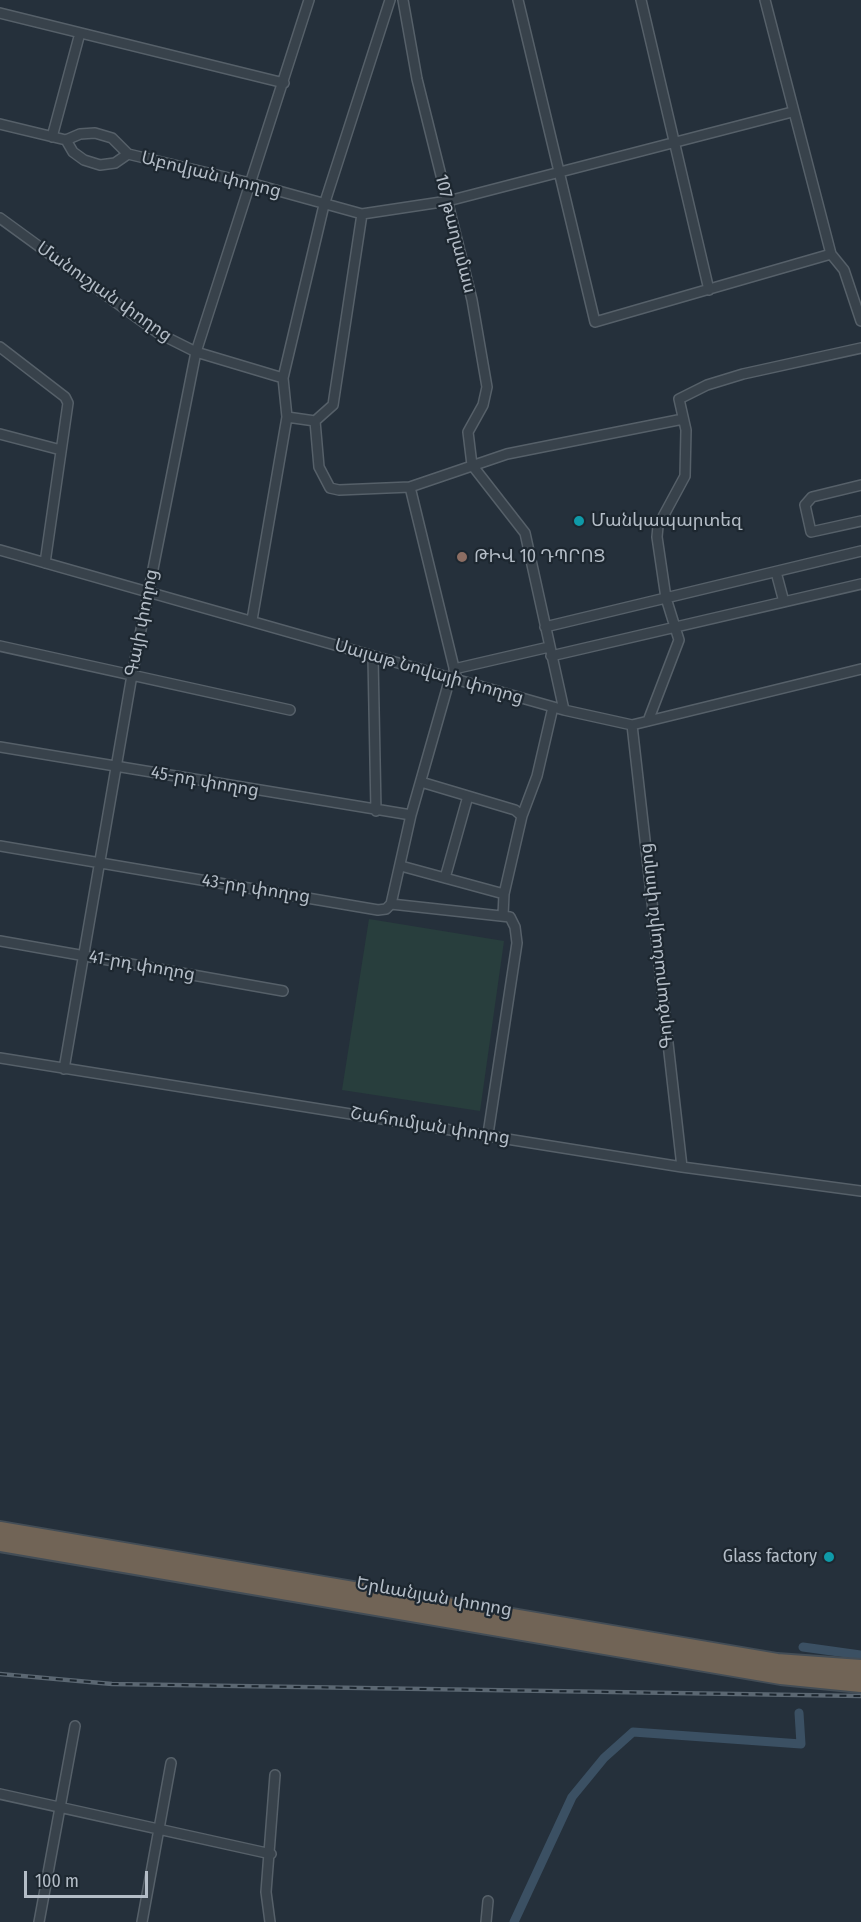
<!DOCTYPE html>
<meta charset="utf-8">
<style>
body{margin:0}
#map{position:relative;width:861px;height:1922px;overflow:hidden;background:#25303b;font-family:"Fira Sans Condensed",sans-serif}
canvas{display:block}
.scale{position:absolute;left:24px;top:1871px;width:124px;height:27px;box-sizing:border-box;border:3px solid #b4bdc7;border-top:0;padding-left:8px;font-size:18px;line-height:21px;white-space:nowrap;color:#b4bdc7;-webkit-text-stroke:4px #1d2730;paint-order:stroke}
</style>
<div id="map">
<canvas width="861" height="1922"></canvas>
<div class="scale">100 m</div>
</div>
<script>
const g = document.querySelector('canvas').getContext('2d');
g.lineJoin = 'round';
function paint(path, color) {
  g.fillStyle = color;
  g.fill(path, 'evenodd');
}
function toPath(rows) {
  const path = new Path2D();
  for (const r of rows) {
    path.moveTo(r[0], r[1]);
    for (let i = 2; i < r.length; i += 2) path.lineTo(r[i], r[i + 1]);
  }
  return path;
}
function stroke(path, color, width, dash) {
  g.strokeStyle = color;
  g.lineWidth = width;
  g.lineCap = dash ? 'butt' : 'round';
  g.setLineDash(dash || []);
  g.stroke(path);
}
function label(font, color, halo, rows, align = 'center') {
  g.font = font + ' "Fira Sans Condensed","Noto Sans Armenian",sans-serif';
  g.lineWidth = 4.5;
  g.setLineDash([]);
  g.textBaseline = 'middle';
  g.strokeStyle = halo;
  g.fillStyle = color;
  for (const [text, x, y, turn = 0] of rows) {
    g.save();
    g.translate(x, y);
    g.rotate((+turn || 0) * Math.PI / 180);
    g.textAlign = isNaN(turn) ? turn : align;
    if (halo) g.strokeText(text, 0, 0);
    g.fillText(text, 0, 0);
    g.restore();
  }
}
paint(toPath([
 [369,919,504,941,480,1111,342,1090]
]), '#283e3d');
stroke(toPath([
 [803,1647,861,1655],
 [514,1922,572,1797,604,1758,633,1732,801,1744,799,1713]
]), '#3b5063', 9);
const street = toPath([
 [403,0,417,79,472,300,487,387,483,405,468,432,472,465,525,533,564,710],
 [518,0,595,322,831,254],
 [641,0,709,290],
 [765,0,831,254,844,270,861,321],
 [0,13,284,83],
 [0,124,66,140,80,134,95,133,112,138,128,154,250,183,362,214,448,201,792,112],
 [52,137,80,33],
 [66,140,73,152,84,160,100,165,115,163,128,154],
 [0,218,158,333,196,352,283,378],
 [0,347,65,397,68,403,45,563],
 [287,417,315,421,333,405,362,214],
 [315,421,319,467,330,488,339,490,410,487],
 [0,434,61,450],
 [861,485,812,497,805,505,811,532,861,521],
 [0,550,564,710,632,725,861,669],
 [776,572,784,602],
 [252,620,287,417,283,378,324,205,390,0],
 [545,627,861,551],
 [0,646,290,710],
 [551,656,861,584],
 [373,657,376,811],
 [454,669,549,647],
 [457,680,410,487,507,454,683,419],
 [648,721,679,640,666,598,657,537,658,526,685,476,686,430,679,399,707,385,743,374,861,348],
 [632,725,682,1167],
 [0,747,411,815],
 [421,782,515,810,522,816,504,894,503,916],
 [522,816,537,776,553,707],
 [0,846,378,910,386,909,391,904,510,917,515,927,517,943,488,1134],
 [401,866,504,894],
 [445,878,468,796],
 [391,904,411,815,450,678],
 [0,941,283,991],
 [0,1058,682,1167,861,1191],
 [64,1069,132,675,196,352,309,0],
 [0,1794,271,1854],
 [39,1922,75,1726],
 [142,1922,171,1763],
 [270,1922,266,1892,275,1775],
 [486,1922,488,1901]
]);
const highway = toPath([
 [0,1530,777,1662,861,1668],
 [0,1543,781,1676,861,1684]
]);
stroke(street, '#566069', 12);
stroke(highway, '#434d56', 20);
stroke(street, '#38424b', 9);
stroke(highway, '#716456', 16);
const rail = toPath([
 [0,1674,112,1684,861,1696]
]);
stroke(rail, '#5b6772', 4.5);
stroke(rail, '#1d2730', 2, [7]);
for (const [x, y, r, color] of [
 [579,521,6,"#0f9aa8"],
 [462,557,6,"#8d6e63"],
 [829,1557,6,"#0f9aa8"]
]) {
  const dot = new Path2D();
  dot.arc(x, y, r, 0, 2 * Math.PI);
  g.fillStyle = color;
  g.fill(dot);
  stroke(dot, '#1d2730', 2);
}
label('18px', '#b4bdc7', '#1d2730', [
 ["Աբովյան փողոց",211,175,14],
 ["107 թաղամաս",455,234,76],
 ["Մանուշյան փողոց",104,292,35],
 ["Գայի փողոց",142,623,-79],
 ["Սայաթ Նովայի փողոց",429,672,16],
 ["45-րդ փողոց",205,782,10],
 ["43-րդ փողոց",256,889,9],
 ["Գործարանային փողոց",657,946,-96],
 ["41-րդ փողոց",142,966,10],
 ["Շահումյան փողոց",430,1126,9],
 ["Երևանյան փողոց",434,1597,10]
]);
label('18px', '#b4bdc7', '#1d2730', [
 ["Մանկապարտեզ",591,521],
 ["ԹԻՎ 10 ԴՊՐՈՑ",474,557],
 ["Glass factory",817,1557,"right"]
], 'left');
</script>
